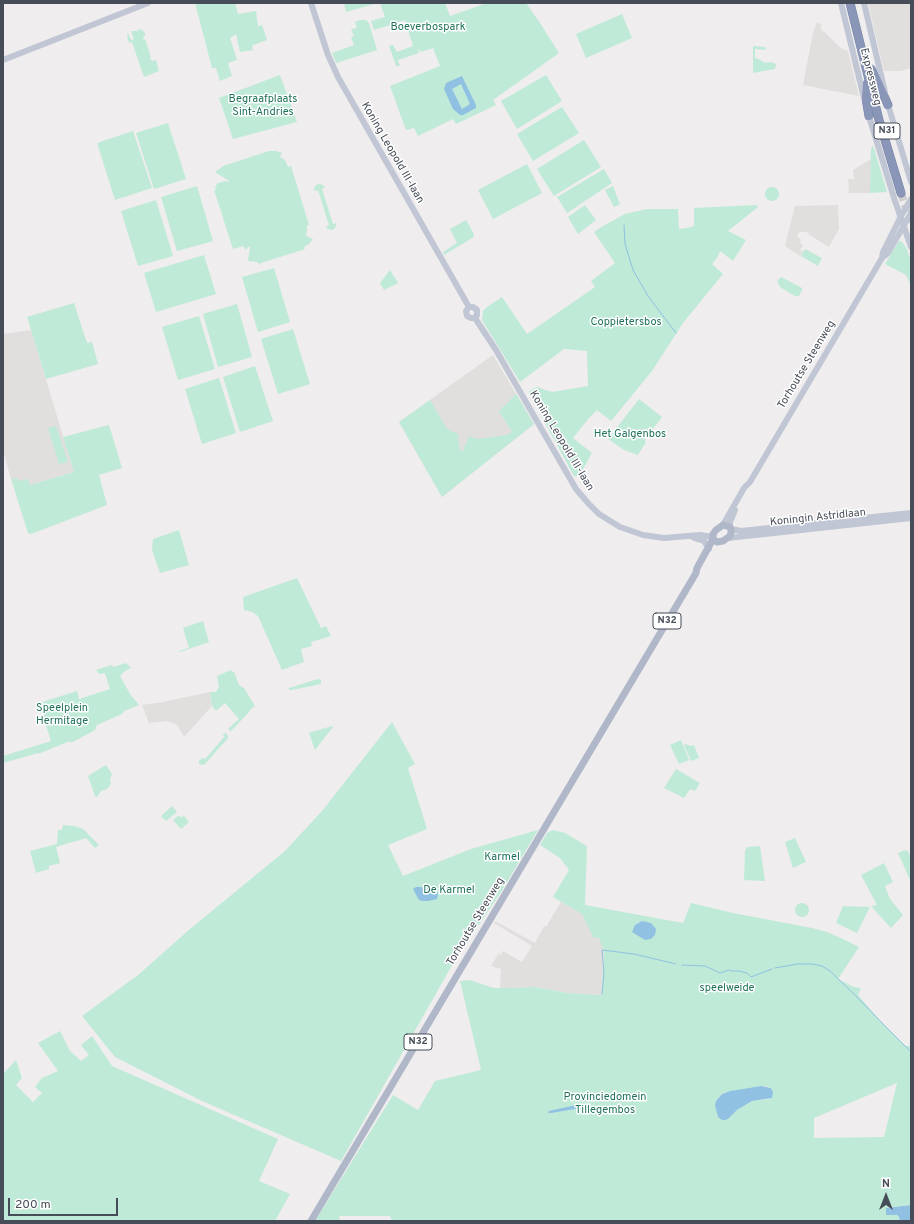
<!DOCTYPE html>
<style>
body{margin:0}
#map{position:relative;width:914px;height:1224px;overflow:hidden;background:#efeded;font-family:Overpass,sans-serif}
canvas{display:block}
.frame{position:absolute;inset:0;border:4px solid #474d58;pointer-events:none}
.north{position:absolute;left:866px;top:1176px;width:40px;height:40px;-webkit-text-stroke:3px #fff;paint-order:stroke;rotate:0deg;font-size:11px;font-weight:700;line-height:16px;text-align:center;color:#474d58}
.north::after{content:'';display:block;margin:auto;width:14px;height:18px;background:#474d58;clip-path:polygon(50% 0,100% 100%,50% 72%,0 100%)}
.scale{position:absolute;left:8px;top:1198px;width:110px;height:18px;box-sizing:border-box;border:2px solid #474d58;border-top:0;padding-left:5px;font-size:12px;line-height:14px;white-space:nowrap;color:#474d58;-webkit-text-stroke:3px #fff;paint-order:stroke}
</style>
<div id="map">
<canvas width="914" height="1224"></canvas>
<div class="frame"></div>
<div class="north">N</div>
<div class="scale">200 m</div>
</div>
<script>
const g = document.querySelector('canvas').getContext('2d');
g.lineJoin = 'round';
function paint(path, color) {
  g.fillStyle = color;
  g.fill(path, 'evenodd');
}
function toPath(rows) {
  const path = new Path2D();
  for (const r of rows) {
    if (r.length === 3) {
      path.moveTo(r[0] + r[2], r[1]);
      path.arc(r[0], r[1], r[2], 0, 2 * Math.PI);
      continue;
    }
    path.moveTo(r[0], r[1]);
    for (let i = 2; i < r.length; i += 2) path.lineTo(r[i], r[i + 1]);
  }
  return path;
}
function stroke(path, color, width, dash) {
  g.strokeStyle = color;
  g.lineWidth = width;
  g.lineCap = dash ? 'butt' : 'round';
  g.setLineDash(dash || []);
  g.stroke(path);
}
function label(font, color, halo, rows, align = 'center') {
  g.font = font + ' Overpass,sans-serif';
  g.lineWidth = 3;
  g.setLineDash([]);
  g.textBaseline = 'middle';
  g.strokeStyle = halo;
  g.fillStyle = color;
  for (const [text, x, y, turn = 0] of rows) {
    g.save();
    g.translate(x, y);
    g.rotate((+turn || 0) * Math.PI / 180);
    g.textAlign = isNaN(turn) ? turn : align;
    if (halo) g.strokeText(text, 0, 0);
    g.fillText(text, 0, 0);
    g.restore();
  }
}
paint(toPath([
 [868,3,911,3,911,68,901,71,884,71],
 [817,22,822,25,820,28,842,49,848,51,859,96,803,85,813,33],
 [871,159,870,193,849,193,848,179,854,179,853,170],
 [838,205,839,229,829,247,808,234,809,233,808,232,799,232,797,237,801,239,800,243,803,245,800,250,803,251,800,256,785,246,795,206],
 [31,330,74,472,30,485,18,481,16,478,11,479,3,451,3,334],
 [493,355,534,424,442,497,399,422],
 [210,692,212,706,184,737,177,725,167,721,149,723,142,705,163,702],
 [561,902,582,914,593,936,599,938,604,952,603,973,601,995,568,993,534,987,512,988,500,988,501,969,491,966,499,953,501,955,503,951,522,962,532,946,494,923,495,921,535,943,544,926,546,927]
]), '#e0dfde');
paint(toPath([
 [195,3,235,3,238,14,256,11,258,26,262,25,267,40,253,45,252,47,253,50,240,52,236,34,230,38,237,60,228,63,232,76,220,81,216,68,212,68],
 [344,3,378,3,346,12],
 [380,3,445,3,450,16,487,3,526,3,540,23,559,53,493,100,496,105,456,124,453,119,418,136,414,128,406,130,390,86,440,66,433,48,421,52,420,50,418,50,419,53,398,60,400,66,396,66,389,46,393,45,397,52,413,46,405,20,374,30,371,21,385,17],
 [622,14,632,38,586,58,576,34],
 [360,20,366,20,369,23,377,50,336,63,332,53,354,45,351,37,354,36,351,29,357,28,355,22],
 [141,29,145,33,145,36,143,37,144,40,145,39,151,57,150,58,151,60,153,61,156,60,159,71,144,77,132,42,129,43,127,36,128,35,127,31,131,40,134,39,131,31,136,31],
 [753,46,765,47,766,50,755,49,755,58,761,60,761,61,764,62,764,63,771,62,776,64,775,69,753,73],
 [280,75,297,122,233,139,219,98],
 [546,75,562,101,517,129,501,101],
 [562,107,579,133,533,161,517,134],
 [168,123,186,179,154,189,136,133],
 [133,131,152,188,115,200,97,143],
 [584,140,601,167,554,196,537,169],
 [873,145,887,192,870,193,871,149],
 [269,151,276,151,282,153,280,157,285,160,288,167,291,166,309,225,307,225,307,230,306,236,313,239,309,244,304,247,305,249,258,264,258,262,248,261,250,247,248,247,246,250,243,246,233,249,214,190,216,190,215,187,217,186,216,184,224,181,229,182,229,181,215,172,223,166],
 [527,164,542,193,493,219,478,190],
 [604,169,612,183,567,213,557,197],
 [318,184,323,185,325,187,322,189,333,224,336,223,336,225,335,228,333,230,328,229,326,227,329,225,318,190,315,191,314,189,315,186],
 [197,186,213,241,177,251,161,197],
 [613,186,620,204,614,207,605,190],
 [772,194,7],
 [156,200,173,256,138,266,121,211],
 [585,205,596,220,578,234,568,217],
 [756,205,758,207,728,231,746,240,733,261,720,251,717,258,712,264,723,274,683,323,652,371,611,421,597,410,589,418,573,438,592,453,579,476,574,476,528,392,537,387,552,392,588,386,587,351,564,349,520,382,482,320,483,311,487,307,502,297,527,334,595,287,591,281,615,263,594,232,603,226,625,214,647,209,678,209,679,229,687,228,694,226,694,208],
 [466,220,474,234,473,235,474,237,444,255,443,252,457,243,450,229],
 [899,241,901,241,906,247,911,261,910,284,906,275,885,264],
 [805,249,822,258,818,266,801,256],
 [204,255,216,294,156,312,144,273],
 [274,268,290,322,258,332,242,277],
 [390,270,398,283,384,290,380,283],
 [781,277,802,288,802,290,799,296,795,296,780,287,777,281],
 [74,303,87,343,92,342,98,364,46,379,27,317],
 [237,304,252,357,218,367,203,314],
 [199,316,215,369,178,380,162,327],
 [293,329,310,384,278,394,261,339],
 [255,366,273,421,240,432,223,377],
 [219,378,236,433,202,444,185,389],
 [516,394,534,424,442,497,399,422,430,400,447,429,458,434,460,451,463,451,469,436,476,439,507,435,512,432,499,411],
 [639,399,662,417,647,436,645,441,646,442,638,455,624,450,608,439],
 [109,425,122,468,99,475,107,505,31,534,28,533,11,479,17,478,18,481,28,479,30,485,74,472,63,437],
 [56,426,68,462,59,464,48,428],
 [179,530,189,565,160,573,152,550,153,539],
 [297,578,321,628,326,626,331,636,311,642,312,646,301,649,304,662,282,670,258,616,252,612,244,610,243,597],
 [203,621,209,642,180,652,179,651,189,648,183,628],
 [126,663,131,668,125,671,120,676,130,694,139,705,124,711,122,714,97,725,95,730,71,743,70,741,38,754,38,753,3,763,3,756,51,741,39,703,77,691,79,699,110,689,105,673,99,674,96,670,112,665,113,667],
 [231,670,232,672,234,672,239,685,244,688,255,706,250,710,250,711,231,731,228,729,239,719,225,703,216,711,212,706,210,692,216,692,219,687,217,676],
 [318,679,321,680,321,684,292,690,289,690,289,688],
 [392,722,415,764,408,768,427,829,388,845,403,876,471,849,538,830,501,892,455,960,341,1161,202,1101,115,1057,82,1016,138,975,190,929,285,851,322,811],
 [332,726,333,727,315,750,309,733],
 [226,733,228,736,228,738,205,764,202,765,199,764,199,761,202,758,205,759,225,736,222,735],
 [681,740,689,760,679,764,670,745],
 [685,744,691,746,694,745,699,758,691,761,684,745],
 [106,765,112,774,110,779,111,784,107,789,101,791,97,797,95,796,88,776],
 [676,769,700,783,695,791,690,789,684,798,664,788],
 [172,806,177,812,166,821,161,816],
 [178,816,181,817,184,816,189,822,181,829,173,820],
 [63,825,75,826,83,829,99,845,95,848,86,838,56,847,60,863,49,866,49,869,36,873,30,851,57,844,58,830,62,830],
 [553,830,565,833,587,846,585,905,683,923,691,903,733,913,812,928,827,932,843,939,859,947,838,979,854,987,861,988,858,995,875,1015,905,1046,911,1046,911,1205,886,1208,899,1217,900,1221,392,1221,390,1216,339,1216,340,1221,315,1221,393,1095,418,1110,435,1081,481,1070,460,981,470,980,493,988,512,988,534,987,568,993,601,995,603,973,604,952,599,938,593,937,582,914,553,897,569,870,560,858,540,845,547,833],
 [897,1083,884,1137,814,1138,814,1118],
 [761,1086,769,1087,773,1090,769,1099,752,1101,737,1110,728,1119,716,1101,722,1094,726,1092],
 [795,838,806,862,793,868,785,842],
 [760,846,765,881,744,880,745,851,747,847],
 [905,850,908,851,911,858,911,882,898,853],
 [884,863,893,882,885,886,890,899,903,915,891,928,871,906,877,905,861,875],
 [802,910,7],
 [843,906,870,907,857,933,836,923],
 [60,1031,70,1051,81,1061,89,1055,81,1045,92,1036,112,1066,278,1139,259,1181,290,1194,275,1221,3,1221,3,1074,16,1060,22,1078,16,1085,33,1102,42,1093,35,1087,42,1078,58,1071,38,1043]
]), '#bfead8');
paint(toPath([
 [462,76,476,105,476,108,474,109,463,115,460,115,453,109,444,89,446,83],
 [461,84,470,104,462,109,452,89],
 [416,887,420,887,433,889,437,891,438,895,437,899,428,901,423,901,419,900,413,889],
 [642,921,651,923,656,929,655,935,651,939,645,940,632,932,635,925],
 [761,1086,771,1088,773,1092,772,1098,752,1101,737,1110,728,1119,725,1120,722,1120,718,1117,715,1105,716,1101,722,1094,730,1091],
 [581,1104,583,1106,581,1108,551,1113,549,1113,548,1112,549,1111],
 [911,1205,911,1221,900,1221,899,1217,897,1215,886,1215,886,1208]
]), '#90c1e2');
stroke(toPath([
 [624,225,625,244,633,270,648,296,676,333],
 [799,964,812,964,822,966,830,971,857,997,885,1026,911,1052],
 [682,965,705,966,720,973,729,970,731,971,739,971,747,973,751,977,772,969],
 [775,968,798,964],
 [602,994,604,973,602,950,634,954,676,964]
]), '#90c1e2', 1);
stroke(toPath([
 [901,193,911,222]
]), '#cdcdcf', 8, [8, 4]);
const highway = toPath([
 [850,3,879,120,901,193],
 [871,69,875,76,888,105],
 [867,84,866,98,869,116]
]);
stroke(highway, '#7481a3', 9);
stroke(toPath([
 [311,3,328,55,338,77,469,307],
 [841,3,864,98],
 [864,3,885,92],
 [3,60,148,3],
 [887,101,911,182],
 [868,113,895,201,911,247],
 [882,258,883,252,901,216,911,199],
 [469,307,466,311,467,316,471,318,475,318],
 [469,307,473,307,477,310,477,315,475,318],
 [475,318,496,350,576,489,588,503,599,514,620,527,643,535,664,538,700,535,713,537],
 [723,525,744,488,750,482,882,258,888,253,911,213],
 [730,527,730,522,735,510],
 [731,529,741,531,911,513],
 [694,538,704,541,709,549],
 [728,538,911,518]
]), '#c1c6d4', 6);
stroke(toPath([
 [723,525,730,527,731,529,731,533,730,536,723,541,717,542,713,539,713,534,716,530,723,525],
 [311,1221,696,573,697,568,713,539]
]), '#afb7c9', 7);
stroke(highway, '#8996b7', 8);
for (const [x, y, w] of [
 [887,131,26],
 [667,621,28],
 [418,1042,28]
]) {
  const box = new Path2D();
  box.roundRect(x - w / 2, y - 8, w, 16, 3);
  g.fillStyle = '#fff';
  g.fill(box);
  stroke(box, '#474d58', 1);
}
label('bold 10px', '#474d58', null, [
 ["N31",887,131],
 ["N32",667,621],
 ["N32",418,1042]
]);
label('11px', '#1f7259', '#fff', [
 ["Boeverbospark",428,28],
 ["Begraafplaats",263,100],
 ["Sint-Andries",263,113],
 ["Coppietersbos",626,323],
 ["Het Galgenbos",630,435],
 ["Speelplein",62,709],
 ["Hermitage",62,722],
 ["Karmel",502,858],
 ["De Karmel",449,891],
 ["speelweide",727,989],
 ["Provinciedomein",605,1098],
 ["Tillegembos",605,1111]
]);
label('11px', '#474d58', '#fff', [
 ["Expressweg",870,77,76],
 ["Koning Leopold III-laan",392,153,60],
 ["Torhoutse Steenweg",807,365,-59],
 ["Koning Leopold III-laan",561,441,59],
 ["Koningin Astridlaan",818,518,-6],
 ["Torhoutse Steenweg",476,922,-59]
]);
</script>
